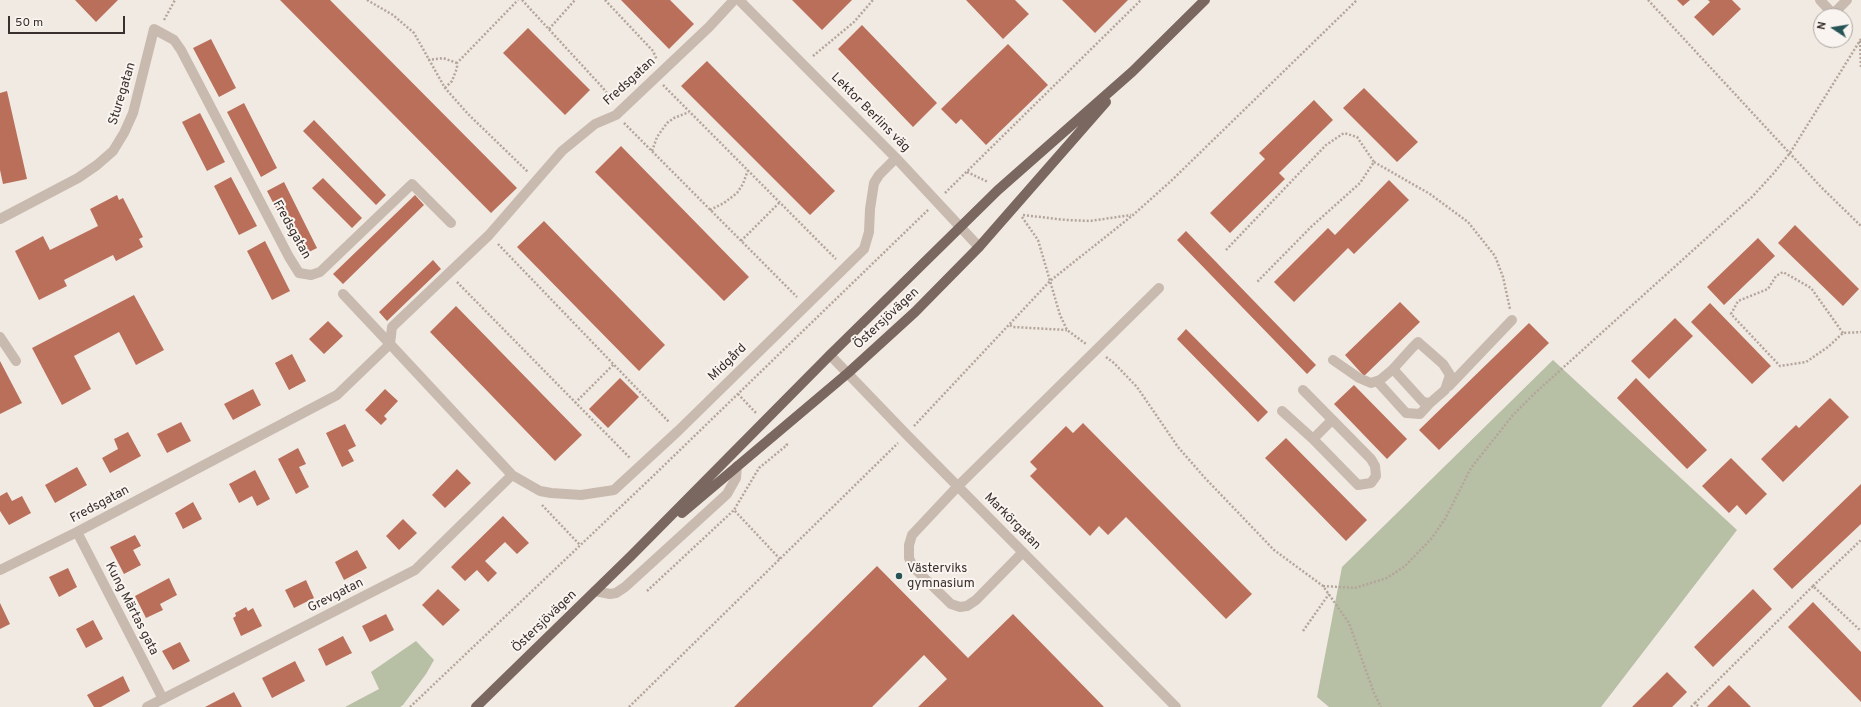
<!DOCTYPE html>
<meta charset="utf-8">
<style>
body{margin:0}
#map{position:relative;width:1861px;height:707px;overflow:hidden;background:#f1eae3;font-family:Overpass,sans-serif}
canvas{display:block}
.north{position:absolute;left:1813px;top:8px;width:40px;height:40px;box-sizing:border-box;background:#f9f4ef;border:1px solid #aca6a1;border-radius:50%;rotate:282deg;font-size:11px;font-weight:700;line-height:16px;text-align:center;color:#39302d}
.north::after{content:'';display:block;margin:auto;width:14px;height:18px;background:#265456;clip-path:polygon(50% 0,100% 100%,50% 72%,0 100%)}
.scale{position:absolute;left:8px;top:16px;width:117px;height:18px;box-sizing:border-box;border:2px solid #39302d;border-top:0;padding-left:5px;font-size:12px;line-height:14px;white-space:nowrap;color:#39302d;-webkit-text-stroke:3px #f9f4ef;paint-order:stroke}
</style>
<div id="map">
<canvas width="1861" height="707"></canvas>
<div class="north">N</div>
<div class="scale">50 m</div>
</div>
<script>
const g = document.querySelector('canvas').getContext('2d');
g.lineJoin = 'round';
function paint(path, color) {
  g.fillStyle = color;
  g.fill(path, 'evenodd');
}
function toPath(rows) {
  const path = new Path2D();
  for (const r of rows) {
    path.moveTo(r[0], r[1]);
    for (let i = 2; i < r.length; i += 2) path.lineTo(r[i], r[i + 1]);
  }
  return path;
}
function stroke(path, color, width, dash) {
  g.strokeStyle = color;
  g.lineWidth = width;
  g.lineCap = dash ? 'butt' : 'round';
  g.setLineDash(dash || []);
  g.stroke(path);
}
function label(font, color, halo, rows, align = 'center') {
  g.font = font + ' Overpass,sans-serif';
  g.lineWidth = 4;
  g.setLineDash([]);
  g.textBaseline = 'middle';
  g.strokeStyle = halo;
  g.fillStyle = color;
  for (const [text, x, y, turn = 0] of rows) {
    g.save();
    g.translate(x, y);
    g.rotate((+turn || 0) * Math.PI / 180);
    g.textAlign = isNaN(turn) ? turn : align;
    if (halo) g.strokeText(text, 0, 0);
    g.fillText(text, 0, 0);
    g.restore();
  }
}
paint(toPath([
 [1553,360,1737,530,1601,707,1329,707,1317,697,1342,567],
 [416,641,434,660,426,674,403,705,400,707,345,707,379,689,371,672]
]), '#b7bfa4');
paint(toPath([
 [75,0,118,0,96,22],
 [280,0,330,0,517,188,491,213],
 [621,0,670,0,694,24,669,49],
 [792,0,852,0,822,30],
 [966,0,1015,0,1029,14,1003,39],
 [1062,0,1128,0,1095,33],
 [1677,0,1690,0,1683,6],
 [1708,0,1732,0,1741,9,1713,36,1694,17,1710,2],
 [862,25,937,103,913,127,838,49],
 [528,28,590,90,565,115,503,53],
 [211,39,236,88,219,97,193,48],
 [1008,44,1048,85,986,145,961,119,956,124,941,109],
 [707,61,835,191,810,215,681,86],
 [1364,88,1418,142,1397,162,1343,108],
 [7,91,27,179,3,184,0,170,0,93],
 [1314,100,1333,120,1279,173,1285,179,1230,233,1210,213,1265,159,1259,153],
 [244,103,277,168,261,177,227,112],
 [200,113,225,162,207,171,182,122],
 [314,120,386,195,376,205,303,131],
 [621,146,749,277,724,301,595,172],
 [231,177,257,226,239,235,214,186],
 [323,178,362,218,352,228,312,188],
 [1389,180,1409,200,1354,254,1348,248,1294,302,1274,282,1328,228,1335,235],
 [284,182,317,248,301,256,267,191],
 [117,195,119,200,123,198,143,237,139,239,143,247,116,261,113,255,64,280,67,286,39,300,15,251,43,236,50,250,98,226,90,209],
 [415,195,424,205,343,284,333,274],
 [544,221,665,345,639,371,517,247],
 [1795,225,1859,289,1843,306,1778,243],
 [1186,231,1316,365,1307,374,1177,240],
 [1758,238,1775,256,1724,305,1707,287],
 [265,241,290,291,272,300,247,251],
 [433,260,441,269,387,321,379,312],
 [134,295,164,350,136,365,119,332,74,356,91,389,62,405,32,348],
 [1400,302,1420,322,1364,376,1345,355],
 [1710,303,1771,366,1752,384,1691,322],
 [456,306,582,435,555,461,430,332],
 [1675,318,1693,336,1649,379,1631,361],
 [328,321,343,336,324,354,309,339],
 [1529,323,1549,343,1439,450,1419,430],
 [1186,329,1268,412,1258,422,1177,339],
 [292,354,306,381,289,390,275,363],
 [0,361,22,403,0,414],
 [620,378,639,397,608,428,589,409],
 [1636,378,1707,450,1687,469,1617,398],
 [1354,385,1407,439,1387,459,1334,404],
 [253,389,261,405,233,420,224,404],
 [385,389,398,401,384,416,387,419,381,425,365,410],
 [1830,398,1849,417,1783,482,1761,459,1796,425,1799,428],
 [181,422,191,441,167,453,157,434],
 [1083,423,1252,594,1226,619,1126,517,1108,535,1099,526,1090,536,1030,476,1037,469,1030,462,1066,426,1073,433],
 [345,424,356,446,348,450,354,461,342,467,326,433],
 [128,432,141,456,110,473,102,458,118,449,114,439],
 [1286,438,1367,520,1346,541,1265,458],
 [298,448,306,464,299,467,309,487,296,494,278,459],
 [1731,458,1767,494,1746,515,1737,505,1729,513,1702,486],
 [77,467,87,485,55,503,45,485],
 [457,469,471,483,445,508,432,495],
 [255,470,270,499,257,506,252,496,239,503,229,484],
 [1861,484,1861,524,1792,589,1773,569],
 [7,492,12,501,22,496,31,513,9,525,0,511,0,496],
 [193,502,202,519,183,529,175,513],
 [503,516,529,543,517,554,505,542,485,561,497,573,488,582,477,570,465,581,451,567],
 [403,519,417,533,399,550,386,536],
 [135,535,141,546,133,550,141,565,124,574,110,547],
 [357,550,367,568,344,580,335,562],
 [877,566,968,658,1013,614,1104,707,918,707,947,679,924,655,872,707,734,707],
 [68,568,77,587,59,597,49,577],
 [169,578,177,595,160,604,163,610,146,618,135,596],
 [306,580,314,598,294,608,285,590],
 [438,589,460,610,443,626,422,605],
 [1753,589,1772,609,1713,667,1694,647],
 [1813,602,1861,652,1861,702,1788,627],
 [0,603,10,624,0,629],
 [246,607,248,611,253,608,262,626,241,636,233,618,236,616,235,613],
 [386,614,394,630,370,642,362,626],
 [93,620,103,639,86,648,76,629],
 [343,636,352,653,326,666,318,649],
 [180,642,190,661,173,670,162,651],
 [295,661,305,681,272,698,262,678],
 [1667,672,1687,692,1672,707,1632,707],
 [123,676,130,691,101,707,94,707,87,695],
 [1729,685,1751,707,1707,707],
 [234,692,242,707,205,707]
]), '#b96f5a');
stroke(toPath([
 [367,0,393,15,414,33,445,88,468,114,528,172],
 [522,0,603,88,613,101],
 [605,0,653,51,657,60],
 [1648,0,1821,187,1861,226],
 [164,20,175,0],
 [549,29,575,0],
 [1860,41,1861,68],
 [813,56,854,22,873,0],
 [428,60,443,58,457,63],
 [663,85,836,259],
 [445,88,452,81,457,68,457,63,518,0],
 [624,123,797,297],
 [652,151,657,137,667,123,674,118,689,112],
 [1374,162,1430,194,1468,222,1495,256,1503,277,1510,309],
 [967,172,988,182],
 [945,193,1141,0],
 [710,210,724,203,737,193,743,184,748,170],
 [1023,215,1066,220,1090,221,1131,215],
 [1022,217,1038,240,1060,315,1067,330,1086,344],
 [741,241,780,202],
 [498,244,669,422],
 [1226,250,1326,145,1344,133,1357,137,1374,162,1360,183,1312,226,1257,282],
 [457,282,630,458],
 [1010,325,1013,327,1067,330],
 [1843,333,1811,288,1783,272,1776,276,1768,289,1738,301,1731,314,1780,366,1806,362,1828,347,1843,333,1861,332],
 [1106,357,1114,363,1137,387,1178,447,1205,478,1274,550,1323,586,1349,623,1374,693,1381,707],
 [738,394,756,413],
 [575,403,614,364],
 [914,426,1050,281,1133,215,1171,181,1357,0],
 [542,505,580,545],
 [780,559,734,510,759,468,787,445,785,442],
 [1323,586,1355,588,1387,578,1405,566,1431,539,1445,519,1471,468,1513,415,1535,393,1752,197,1773,174,1790,153,1861,39],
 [1813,586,1861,540],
 [647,591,734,510],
 [1303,631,1329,594],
 [1695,703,1813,586,1861,631],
 [410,707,650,479,929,209],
 [629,707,898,443],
 [1691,707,1695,703,1699,707]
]), '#b4a59a', 2.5, [2, 2]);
stroke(toPath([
 [739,0,896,158,979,247],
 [1820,0,1833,14,1847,0],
 [0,219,78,178,97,165,113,151,124,133,133,113,154,29,174,40,181,50,289,257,299,273,311,275,320,272,412,184,451,223],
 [343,294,390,344],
 [0,337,16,361],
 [390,344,392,327,489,235,562,151,595,124,616,115,709,27,734,0],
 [830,355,907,435,1176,707],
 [1333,360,1359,378,1371,383,1380,380,1392,370,1393,369,1412,348,1418,342,1443,364,1450,375,1445,390,1430,403,1423,402,1393,369],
 [1377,381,1406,413,1420,414,1430,403],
 [1449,386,1512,320],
 [1303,390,1371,459,1375,466,1376,476,1371,483,1358,485,1313,439,1332,420],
 [1282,411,1313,439],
 [77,532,163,699],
 [1023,552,976,600,967,606,960,607,951,604,913,567,909,558,909,545,912,535,958,486,1159,288],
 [0,570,77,532,337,395,390,344,512,475,540,491,551,493,581,495,614,490,678,431,864,249,869,232,870,209,874,183,879,175,896,158],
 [595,591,610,594,616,593,625,587,727,494,736,478,737,466],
 [147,707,415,570,512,475]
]), '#c9baaf', 10);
stroke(toPath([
 [682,513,848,373,915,312,979,247,1106,102],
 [476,707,631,556,830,355,998,190,1132,72,1205,0]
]), '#796760', 10);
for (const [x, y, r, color] of [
 [899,576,4,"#265456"]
]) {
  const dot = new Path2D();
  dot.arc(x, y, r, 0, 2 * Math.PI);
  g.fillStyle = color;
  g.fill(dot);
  stroke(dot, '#f9f4ef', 1.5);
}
label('13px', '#39302d', '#f9f4ef', [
 ["Fredsgatan",630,82,-42],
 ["Sturegatan",123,94,-73],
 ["Lektor Berlins väg",870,113,45],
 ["Fredsgatan",291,230,61],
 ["Östersjövägen",887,319,-43],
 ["Midgård",728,363,-44],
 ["Fredsgatan",100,505,-28],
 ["Markörgatan",1012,522,45],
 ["Grevgatan",336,596,-27],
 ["Kung Märtas gata",131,609,63],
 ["Östersjövägen",545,622,-44]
]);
label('13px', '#39302d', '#f9f4ef', [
 ["Västerviks",907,569],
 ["gymnasium",907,584]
], 'left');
</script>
